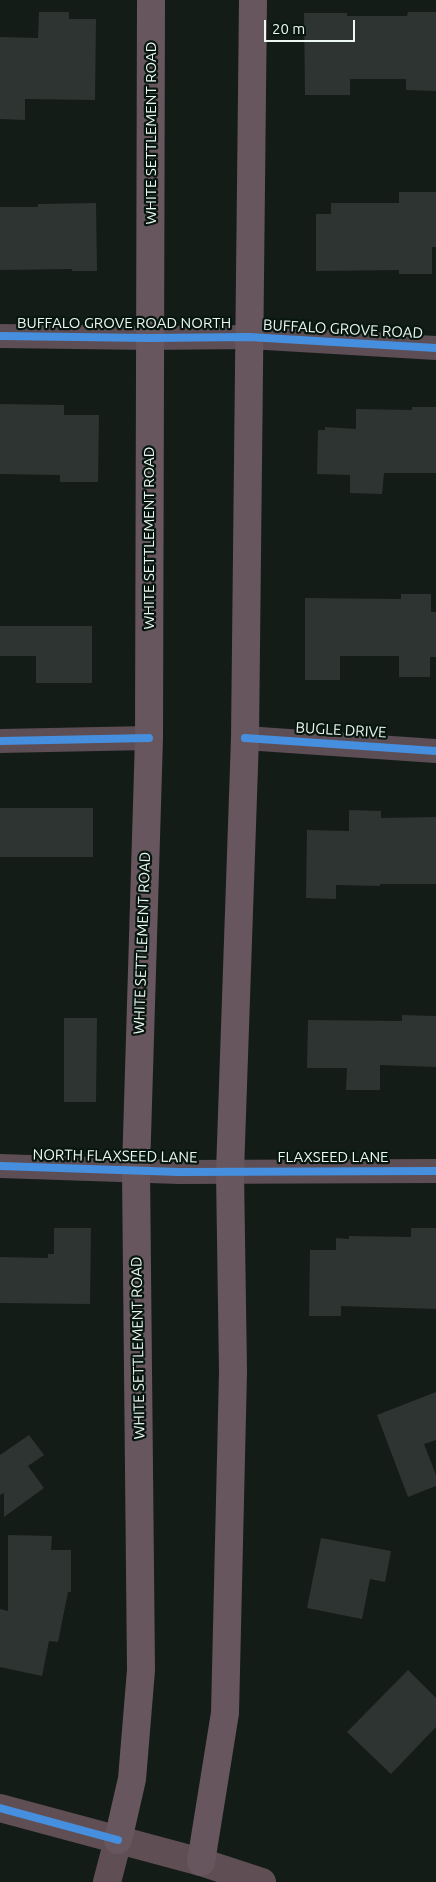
<!DOCTYPE html>
<style>
body{margin:0}
#map{position:relative;width:436px;height:1882px;overflow:hidden;background:#141c18;font-family:Ubuntu,sans-serif}
canvas{display:block}
.scale{position:absolute;left:264px;top:20px;width:91px;height:22px;box-sizing:border-box;border:2px solid #edf7f2;border-top:0;padding-left:6px;font-size:15px;line-height:18px;white-space:nowrap;color:#edf7f2;-webkit-text-stroke:4px #071710;paint-order:stroke}
</style>
<div id="map">
<canvas width="436" height="1882"></canvas>
<div class="scale">20 m</div>
</div>
<script>
const g = document.querySelector('canvas').getContext('2d');
g.lineJoin = 'round';
function paint(path, color) {
  g.fillStyle = color;
  g.fill(path, 'evenodd');
}
function toPath(rows) {
  const path = new Path2D();
  for (const r of rows) {
    path.moveTo(r[0], r[1]);
    for (let i = 2; i < r.length; i += 2) path.lineTo(r[i], r[i + 1]);
  }
  return path;
}
function stroke(path, color, width, dash) {
  g.strokeStyle = color;
  g.lineWidth = width;
  g.lineCap = dash ? 'butt' : 'round';
  g.setLineDash(dash || []);
  g.stroke(path);
}
function label(font, color, halo, rows, align = 'center') {
  g.font = font + ' Ubuntu,sans-serif';
  g.lineWidth = 4.5;
  g.setLineDash([]);
  g.textBaseline = 'middle';
  g.strokeStyle = halo;
  g.fillStyle = color;
  for (const [text, x, y, turn = 0] of rows) {
    g.save();
    g.translate(x, y);
    g.rotate((+turn || 0) * Math.PI / 180);
    g.textAlign = isNaN(turn) ? turn : align;
    if (halo) g.strokeText(text, 0, 0);
    g.fillText(text, 0, 0);
    g.restore();
  }
}
paint(toPath([
 [39,12,69,12,69,19,96,19,95,100,25,99,25,120,0,119,0,37,38,38],
 [408,12,436,12,436,91,406,90,406,79,350,79,350,95,305,95,304,13,347,13,347,16,407,16],
 [399,192,436,192,436,247,432,247,432,274,399,274,399,270,316,271,316,214,331,214,331,203,399,203],
 [96,203,97,271,72,271,72,269,0,270,0,207,38,207,38,204],
 [0,404,64,405,64,415,99,415,98,482,60,482,60,475,0,474],
 [412,407,436,407,436,473,384,473,382,494,350,493,350,475,317,474,318,430,325,430,325,427,356,429,356,409,412,410],
 [401,594,431,594,431,612,436,612,436,657,430,657,430,677,399,677,399,656,340,656,340,680,305,680,305,598,401,599],
 [0,626,92,626,92,683,36,683,36,656,0,656],
 [0,808,93,808,93,857,0,857],
 [349,810,381,811,381,818,436,817,436,884,380,884,380,886,336,885,336,899,306,898,307,830,349,831],
 [402,1015,436,1016,436,1067,380,1065,380,1090,346,1090,347,1068,307,1068,308,1020,402,1021],
 [64,1018,97,1018,96,1102,64,1102],
 [54,1228,91,1228,90,1304,0,1303,0,1257,48,1258,48,1254,54,1254],
 [411,1228,436,1228,436,1309,341,1306,341,1316,309,1316,310,1250,336,1250,336,1238,349,1239,349,1236,411,1237],
 [436,1392,436,1440,424,1444,436,1475,436,1486,408,1497,377,1415],
 [29,1435,44,1455,28,1466,44,1488,4,1517,4,1493,0,1495,0,1455],
 [8,1535,52,1536,51,1550,71,1550,71,1592,68,1592,58,1642,49,1641,42,1676,0,1667,0,1609,8,1611],
 [321,1538,391,1551,385,1582,370,1579,362,1619,307,1608],
 [408,1670,436,1698,436,1727,391,1774,347,1732]
]), '#2e3431');
stroke(toPath([
 [0,336,149,338,249,337,436,348],
 [245,738,436,751],
 [0,741,149,738],
 [0,1166,179,1172,436,1171]
]), '#5d4d54', 24);
stroke(toPath([
 [0,1808,201,1862,262,1882],
 [107,1882,118,1840]
]), '#5f4f55', 28);
stroke(toPath([
 [118,1840,132,1779,141,1670,136,1170,149,738,151,0],
 [201,1862,225,1713,233,1372,230,1172,245,738,253,0]
]), '#68565e', 28);
stroke(toPath([
 [0,336,149,338,249,337,436,348],
 [245,738,436,751],
 [0,741,149,738],
 [0,1166,179,1172,436,1171],
 [0,1808,118,1840]
]), '#468fdf', 8);
label('15px', '#edf7f2', '#071710', [
 ["WHITE SETTLEMENT ROAD",151,133,-90],
 ["BUFFALO GROVE ROAD NORTH",124,323],
 ["BUFFALO GROVE ROAD",343,329,3],
 ["WHITE SETTLEMENT ROAD",149,538,-90],
 ["BUGLE DRIVE",341,730,3],
 ["WHITE SETTLEMENT ROAD",142,943,-88],
 ["NORTH FLAXSEED LANE",115,1156,1],
 ["FLAXSEED LANE",333,1157],
 ["WHITE SETTLEMENT ROAD",138,1348,-91]
]);
</script>
